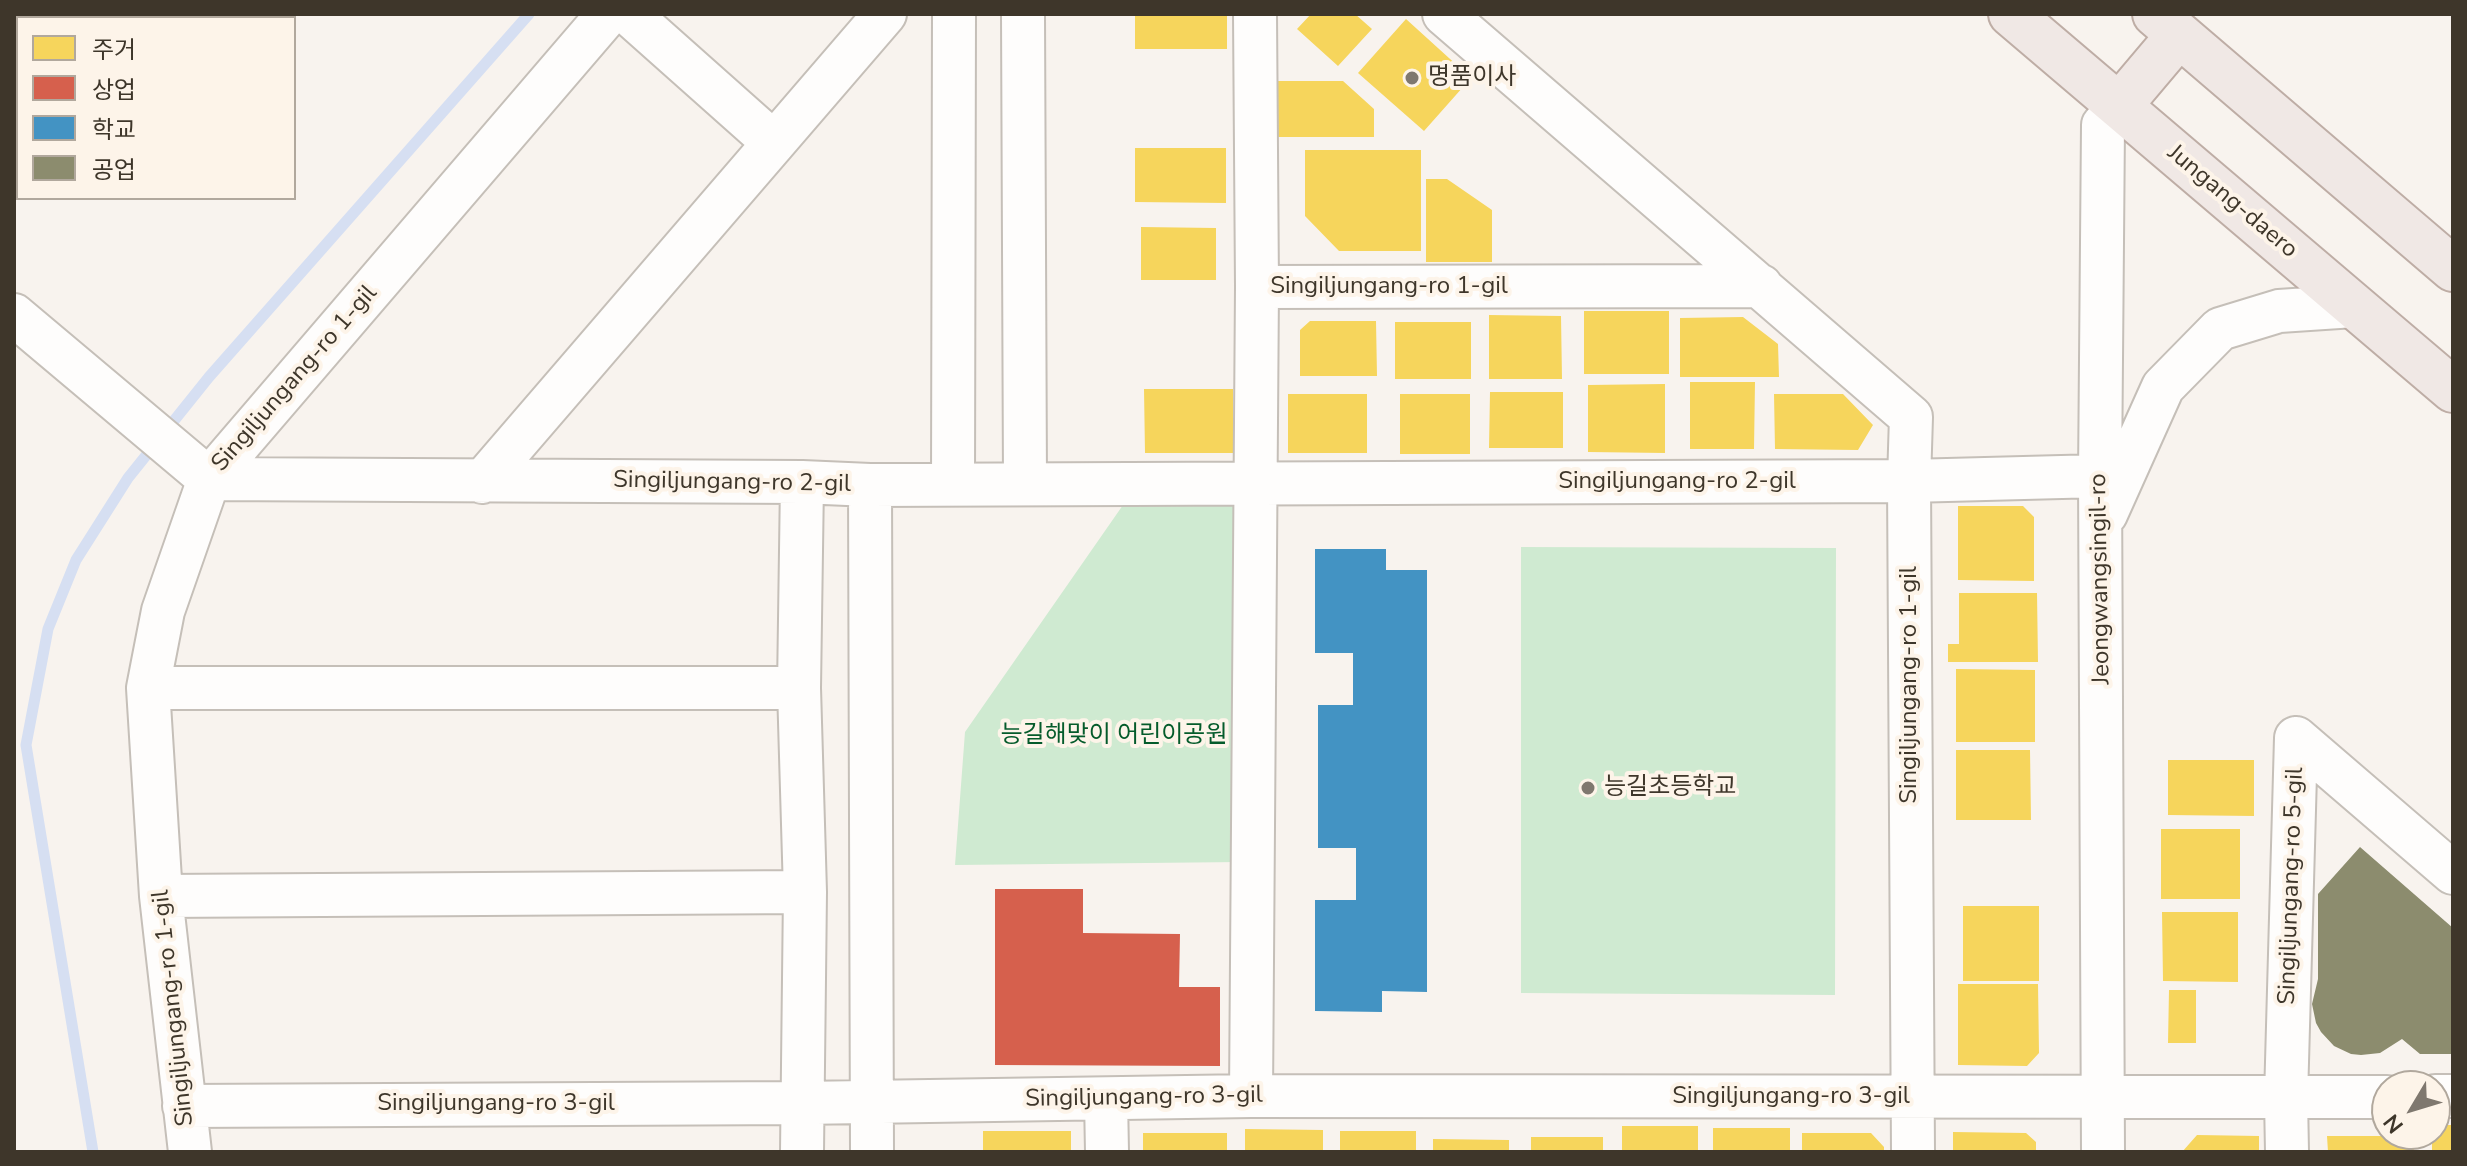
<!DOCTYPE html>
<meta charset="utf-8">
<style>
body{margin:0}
#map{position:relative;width:2467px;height:1166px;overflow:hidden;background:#f8f3ee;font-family:"Nunito Sans","Noto Sans KR",sans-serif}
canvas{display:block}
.frame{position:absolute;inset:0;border:16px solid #3e362a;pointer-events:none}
.legend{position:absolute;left:16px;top:16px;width:280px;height:184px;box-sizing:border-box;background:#fdf4e9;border:2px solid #b1a89d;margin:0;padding:10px 14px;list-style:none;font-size:24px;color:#3e362a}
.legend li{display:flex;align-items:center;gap:16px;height:40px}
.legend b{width:40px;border:2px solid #b1a89d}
.north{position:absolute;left:2371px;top:1070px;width:80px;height:80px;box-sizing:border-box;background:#fdf4e9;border:2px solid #b1a89d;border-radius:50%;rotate:232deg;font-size:22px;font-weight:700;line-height:32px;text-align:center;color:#3e362a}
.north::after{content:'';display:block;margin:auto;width:28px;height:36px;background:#7f786f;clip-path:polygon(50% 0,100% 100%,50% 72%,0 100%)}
</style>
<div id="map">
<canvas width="2467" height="1166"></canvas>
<div class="frame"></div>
<ul class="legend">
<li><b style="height:22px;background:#f6d55c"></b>주거</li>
<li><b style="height:22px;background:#d6604d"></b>상업</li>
<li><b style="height:22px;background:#4393c3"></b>학교</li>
<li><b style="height:22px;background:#8c8c6e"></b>공업</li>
</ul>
<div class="north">N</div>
</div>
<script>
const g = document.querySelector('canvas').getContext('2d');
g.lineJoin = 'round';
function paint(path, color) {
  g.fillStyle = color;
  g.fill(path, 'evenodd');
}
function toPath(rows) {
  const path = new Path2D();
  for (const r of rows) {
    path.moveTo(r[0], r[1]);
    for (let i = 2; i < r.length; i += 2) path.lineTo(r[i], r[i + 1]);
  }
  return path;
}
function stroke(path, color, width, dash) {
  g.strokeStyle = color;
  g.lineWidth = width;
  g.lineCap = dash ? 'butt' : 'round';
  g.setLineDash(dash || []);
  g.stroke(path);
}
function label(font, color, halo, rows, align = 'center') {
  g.font = font + ' "Nunito Sans","Noto Sans KR",sans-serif';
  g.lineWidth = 8;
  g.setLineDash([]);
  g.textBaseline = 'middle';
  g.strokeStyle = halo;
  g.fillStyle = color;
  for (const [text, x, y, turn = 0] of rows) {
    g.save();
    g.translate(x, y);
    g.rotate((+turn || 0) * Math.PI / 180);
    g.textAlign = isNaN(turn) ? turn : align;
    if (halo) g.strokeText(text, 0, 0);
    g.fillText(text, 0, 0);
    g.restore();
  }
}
paint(toPath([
 [1235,496,1241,862,955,865,965,732,1123,505],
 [1521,547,1836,548,1835,995,1521,993]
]), '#cfead1');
paint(toPath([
 [1135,14,1227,14,1227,49,1135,49],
 [1311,14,1355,14,1372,29,1338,66,1297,29],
 [1406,19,1471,78,1424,131,1358,73],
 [1278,81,1343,81,1374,109,1374,137,1278,137],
 [1135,148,1226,148,1226,203,1135,202],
 [1305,150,1421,150,1421,251,1339,251,1305,216],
 [1426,179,1447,179,1492,210,1492,262,1426,262],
 [1141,227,1216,228,1216,280,1141,280],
 [1584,311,1669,311,1669,374,1584,374],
 [1489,315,1561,316,1562,379,1489,379],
 [1743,317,1778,344,1779,377,1680,377,1680,318],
 [1310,321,1376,321,1377,376,1300,376,1300,330],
 [1395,322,1471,322,1471,379,1395,379],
 [1690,382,1755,382,1754,449,1690,449],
 [1665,384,1665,453,1588,452,1588,385],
 [1144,389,1233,389,1233,453,1145,453],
 [1490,392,1563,392,1563,448,1489,448],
 [1288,394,1367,394,1367,453,1288,453],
 [1400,394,1470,394,1470,454,1400,454],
 [1774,394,1843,394,1873,425,1858,450,1775,449],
 [1958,506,2023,506,2034,517,2034,581,1958,580],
 [1959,593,2037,593,2038,662,1948,662,1948,644,1959,644],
 [1956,669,2035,670,2035,742,1956,742],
 [1956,750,2030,750,2031,820,1956,820],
 [2168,760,2254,760,2254,816,2168,815],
 [2161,829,2240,829,2240,899,2161,899],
 [1963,906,2039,906,2039,981,1963,981],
 [2162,912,2238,912,2238,982,2163,981],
 [1958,984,2038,984,2039,1053,2027,1066,1958,1065],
 [2169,990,2196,990,2196,1043,2168,1043],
 [2435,1125,2453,1125,2453,1152,2432,1152,2432,1134,2435,1134],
 [1622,1126,1698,1126,1698,1152,1622,1152],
 [1713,1128,1790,1128,1790,1152,1713,1152],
 [1245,1129,1323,1130,1323,1152,1245,1152],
 [983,1131,1071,1131,1071,1152,983,1152],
 [1340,1131,1416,1131,1416,1152,1340,1152],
 [1953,1132,2026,1133,2036,1142,2036,1152,1953,1152],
 [1143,1133,1227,1133,1227,1152,1143,1152],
 [1802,1133,1871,1133,1884,1147,1884,1152,1802,1152],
 [2197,1135,2259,1136,2259,1152,2182,1152],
 [2327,1136,2414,1136,2414,1152,2328,1152],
 [1531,1137,1603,1137,1603,1152,1531,1152],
 [1433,1139,1509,1140,1509,1152,1433,1152]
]), '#f6d55c');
paint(toPath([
 [995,889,1083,889,1083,933,1180,934,1179,987,1220,987,1220,1066,995,1065]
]), '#d6604d');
paint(toPath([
 [1315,549,1386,549,1386,570,1427,570,1427,992,1382,991,1382,1012,1315,1011,1315,900,1356,900,1356,848,1318,848,1318,705,1353,705,1353,653,1315,653]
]), '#4393c3');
paint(toPath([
 [2360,847,2453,928,2453,1054,2420,1054,2402,1039,2380,1053,2361,1055,2351,1054,2334,1046,2321,1032,2316,1023,2312,1004,2318,979,2318,894]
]), '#8c8c6e');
stroke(toPath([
 [93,1152,26,745,48,629,76,560,128,478,209,377,529,14]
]), '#d6dff2', 11);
const minor = toPath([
 [629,14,774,143],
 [1023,14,1025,482],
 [1444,14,1911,417,1909,481,1913,1152],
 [1257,287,1761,286],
 [14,315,209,479],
 [209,479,802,482,870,485,1909,481,2100,476],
 [482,482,885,14],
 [953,484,954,14],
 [870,485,872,1152],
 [2106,514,2163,387,2220,329,2279,311,2354,306],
 [148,688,799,688],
 [2296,738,2453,873],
 [161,896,805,892],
 [1251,1096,1257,287,1255,14],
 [2435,1096,2453,1096],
 [1106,1099,1107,1152],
 [184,1106,801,1103,1251,1096,2387,1097],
 [190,1152,161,896,148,688,163,611,209,479,608,14],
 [802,1152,805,892,799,688,802,482],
 [2103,1152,2100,476,2103,125,2119,106],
 [2287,1152,2286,1098,2296,738]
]);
const major = toPath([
 [2011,14,2453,390],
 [2155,14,2453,269],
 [2119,106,2179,35]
]);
stroke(minor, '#c5bfb8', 46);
stroke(major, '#beada5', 48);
stroke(minor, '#fefdfc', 42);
stroke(major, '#f0e8e5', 44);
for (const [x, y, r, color] of [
 [1412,78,8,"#7f786f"],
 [1588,788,8,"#7f786f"]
]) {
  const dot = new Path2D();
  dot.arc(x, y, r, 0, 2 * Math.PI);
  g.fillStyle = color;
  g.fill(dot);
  stroke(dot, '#fdf4e9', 3);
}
label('24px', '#3e362a', '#fdf4e9', [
 ["명품이사",1428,78],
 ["능길초등학교",1604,788]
], 'left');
label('24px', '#3e362a', '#fdf4e9', [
 ["Jungang-daero",2232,202,40],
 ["Singiljungang-ro 1-gil",1389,287],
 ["Singiljungang-ro 1-gil",295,379,-49],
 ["Singiljungang-ro 2-gil",1677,482],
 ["Singiljungang-ro 2-gil",732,483,1],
 ["Jeongwangsingil-ro",2101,579,-91],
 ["Singiljungang-ro 1-gil",1910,685,-90],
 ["Singiljungang-ro 5-gil",2292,886,-88],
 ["Singiljungang-ro 1-gil",174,1008,-96],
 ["Singiljungang-ro 3-gil",1791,1097],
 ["Singiljungang-ro 3-gil",1144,1098,-1],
 ["Singiljungang-ro 3-gil",496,1104]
]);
label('24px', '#055b2b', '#fdf4e9', [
 ["능길해맞이 어린이공원",1114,736]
]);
</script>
